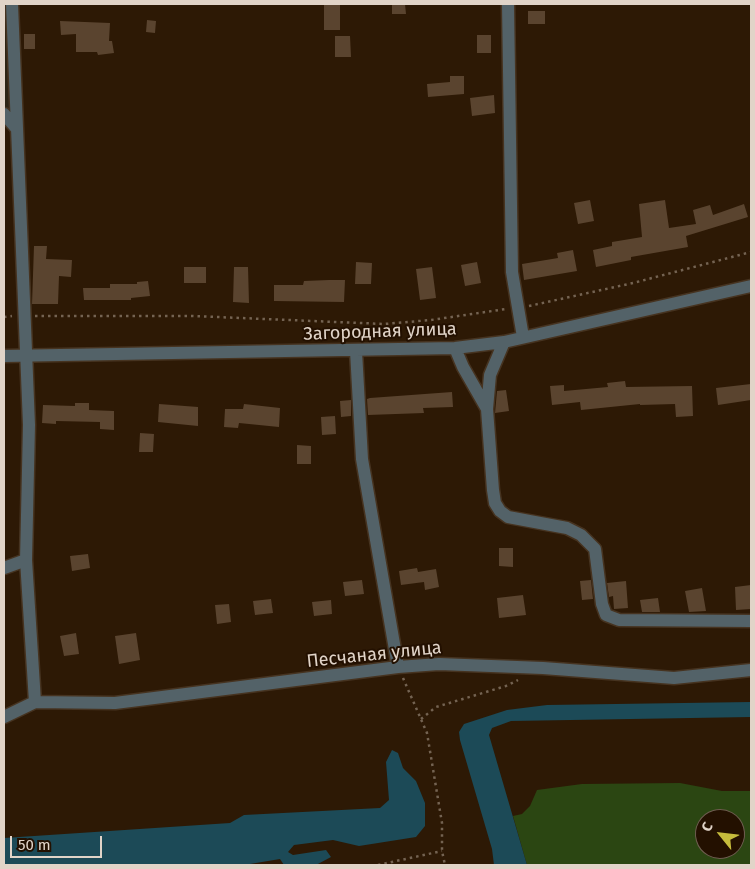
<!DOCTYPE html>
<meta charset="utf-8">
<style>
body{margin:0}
#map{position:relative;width:755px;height:869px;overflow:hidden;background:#2d1905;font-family:"Fira Sans",sans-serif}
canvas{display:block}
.frame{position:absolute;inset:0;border:5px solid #e1d4c8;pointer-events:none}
.north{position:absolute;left:695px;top:809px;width:50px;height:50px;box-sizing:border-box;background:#231000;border:1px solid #6f5e50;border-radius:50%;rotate:299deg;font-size:14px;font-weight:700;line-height:20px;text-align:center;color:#e1d4c8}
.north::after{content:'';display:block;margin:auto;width:18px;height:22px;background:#c6bc3c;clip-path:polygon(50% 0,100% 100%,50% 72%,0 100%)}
.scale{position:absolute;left:10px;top:836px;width:92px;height:22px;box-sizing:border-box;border:2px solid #e1d4c8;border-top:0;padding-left:6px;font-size:15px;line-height:18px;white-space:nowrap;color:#e1d4c8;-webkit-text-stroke:4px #231000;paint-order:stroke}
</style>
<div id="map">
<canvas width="755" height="869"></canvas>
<div class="frame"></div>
<div class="north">С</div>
<div class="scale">50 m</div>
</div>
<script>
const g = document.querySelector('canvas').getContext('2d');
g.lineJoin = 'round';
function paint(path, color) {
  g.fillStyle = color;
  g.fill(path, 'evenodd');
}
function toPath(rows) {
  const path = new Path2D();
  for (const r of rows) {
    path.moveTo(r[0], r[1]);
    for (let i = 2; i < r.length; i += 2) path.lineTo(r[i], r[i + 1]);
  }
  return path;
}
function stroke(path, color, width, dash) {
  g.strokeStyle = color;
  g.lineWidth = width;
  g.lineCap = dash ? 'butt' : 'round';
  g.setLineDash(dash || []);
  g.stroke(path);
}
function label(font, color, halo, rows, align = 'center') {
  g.font = font + ' "Fira Sans",sans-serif';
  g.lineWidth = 4;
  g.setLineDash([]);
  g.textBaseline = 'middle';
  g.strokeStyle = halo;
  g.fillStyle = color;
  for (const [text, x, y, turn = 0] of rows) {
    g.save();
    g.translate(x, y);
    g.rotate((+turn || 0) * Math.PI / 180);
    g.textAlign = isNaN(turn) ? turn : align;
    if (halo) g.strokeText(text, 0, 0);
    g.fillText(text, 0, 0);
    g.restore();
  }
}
paint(toPath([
 [4,4,6,4,11,116,4,124]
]), '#2d2414');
paint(toPath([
 [680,783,722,791,751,791,751,865,527,865,513,816,522,814,530,806,537,790,582,784],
 [705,819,735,819,735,849,705,849]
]), '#2b4612');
paint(toPath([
 [751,702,751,717,511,721,492,728,489,735,527,865,494,865,492,849,460,740,459,732,464,724,507,710,547,705],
 [392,750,398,753,403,768,416,781,425,803,425,826,416,837,359,846,333,840,294,845,288,852,293,855,326,850,331,857,316,865,284,865,280,859,244,865,4,865,4,838,230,823,244,815,380,808,389,800,386,762]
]), '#1c4a57');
paint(toPath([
 [324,4,340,4,340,30,324,30],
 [392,4,405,4,406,14,392,14],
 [528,11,545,11,545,24,528,24],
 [147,20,156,21,155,33,146,32],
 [60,21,110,23,109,41,112,41,114,53,98,55,97,52,76,52,76,34,61,35],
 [24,34,35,34,35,49,24,49],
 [477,35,491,35,491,53,477,53],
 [335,36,350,36,351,57,335,57],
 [450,76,464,76,464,94,428,97,427,84,450,82],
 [494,95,495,113,472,116,470,98],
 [590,200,594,221,578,224,574,203],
 [665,200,669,228,696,224,693,210,710,205,713,215,744,204,748,217,686,236,688,247,631,257,631,260,596,267,593,250,612,246,612,242,642,237,639,204],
 [34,246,47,246,46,259,72,260,71,277,59,276,58,304,32,304],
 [573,250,577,271,524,280,522,264,558,258,557,253],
 [356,262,372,263,371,284,355,284],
 [477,262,481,283,465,286,461,265],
 [184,267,206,267,206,283,184,283],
 [234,267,248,267,249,303,233,302],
 [432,267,436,298,420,300,416,269],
 [329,280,345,280,344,302,274,301,274,285,303,285,304,281],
 [148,281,150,296,131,298,131,300,84,300,83,288,110,288,110,284,137,284,137,282],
 [625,381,626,387,692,386,693,416,676,417,675,404,640,405,640,404,581,410,580,402,552,405,550,386,564,385,564,391,608,387,607,383],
 [751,384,751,400,718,405,716,388],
 [506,390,509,411,495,413,497,391],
 [452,392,453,407,423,408,424,413,368,415,367,399,370,398],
 [351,400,351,416,341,417,340,401],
 [75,403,89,403,89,410,114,411,114,430,100,429,100,422,56,421,56,424,42,423,43,405,75,406],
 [159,404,198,407,198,426,158,422],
 [244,404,280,408,279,427,239,423,238,428,224,427,225,409,243,409],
 [335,416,336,434,322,435,321,417],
 [140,433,154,434,153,452,139,452],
 [297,445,311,446,311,464,297,464],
 [499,548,513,548,513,567,499,566],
 [88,554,90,568,72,571,70,556],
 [417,568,418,572,436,569,439,587,425,590,424,582,401,585,399,571],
 [362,580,364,594,345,596,343,582],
 [591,580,593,599,582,600,580,581],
 [626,581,628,608,614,609,613,596,609,597,607,583],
 [751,585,751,609,736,610,735,587],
 [702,588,706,611,689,612,685,591],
 [523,595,526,615,499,618,497,598],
 [658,598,660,612,642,612,640,600],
 [271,599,273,613,255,615,253,601],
 [331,600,332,614,314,616,312,602],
 [229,604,231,622,217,624,215,605],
 [76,633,79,654,64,656,60,636],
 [136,633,140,660,119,664,115,636]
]), '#5a442f');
const minor = toPath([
 [12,4,29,425,26,560,35,702],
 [508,4,512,272,523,337],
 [4,114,17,129],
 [504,342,490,375,487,409,493,490,495,503,500,511,508,517,567,528,581,535,595,549,602,604,606,615,619,620,751,621],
 [455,348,463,367,487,409],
 [356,351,362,459,398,667],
 [4,356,455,348,504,342,751,286],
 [4,568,26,560],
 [4,717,35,702,115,703,398,667,439,664,543,668,674,678,751,670]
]);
stroke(minor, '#463320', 15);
stroke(toPath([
 [529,306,633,283,751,252],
 [35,316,193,316,384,324,431,320,506,309],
 [4,317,12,316],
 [403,678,427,733,442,823,442,851,445,865],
 [421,719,436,707,506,686,518,680],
 [378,865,442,851]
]), '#746352', 2.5, [2.5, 4]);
stroke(minor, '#536268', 12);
label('18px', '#e1d4c8', '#231000', [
 ["Загородная улица",380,332,-2],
 ["Песчаная улица",374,655,-6]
]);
</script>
